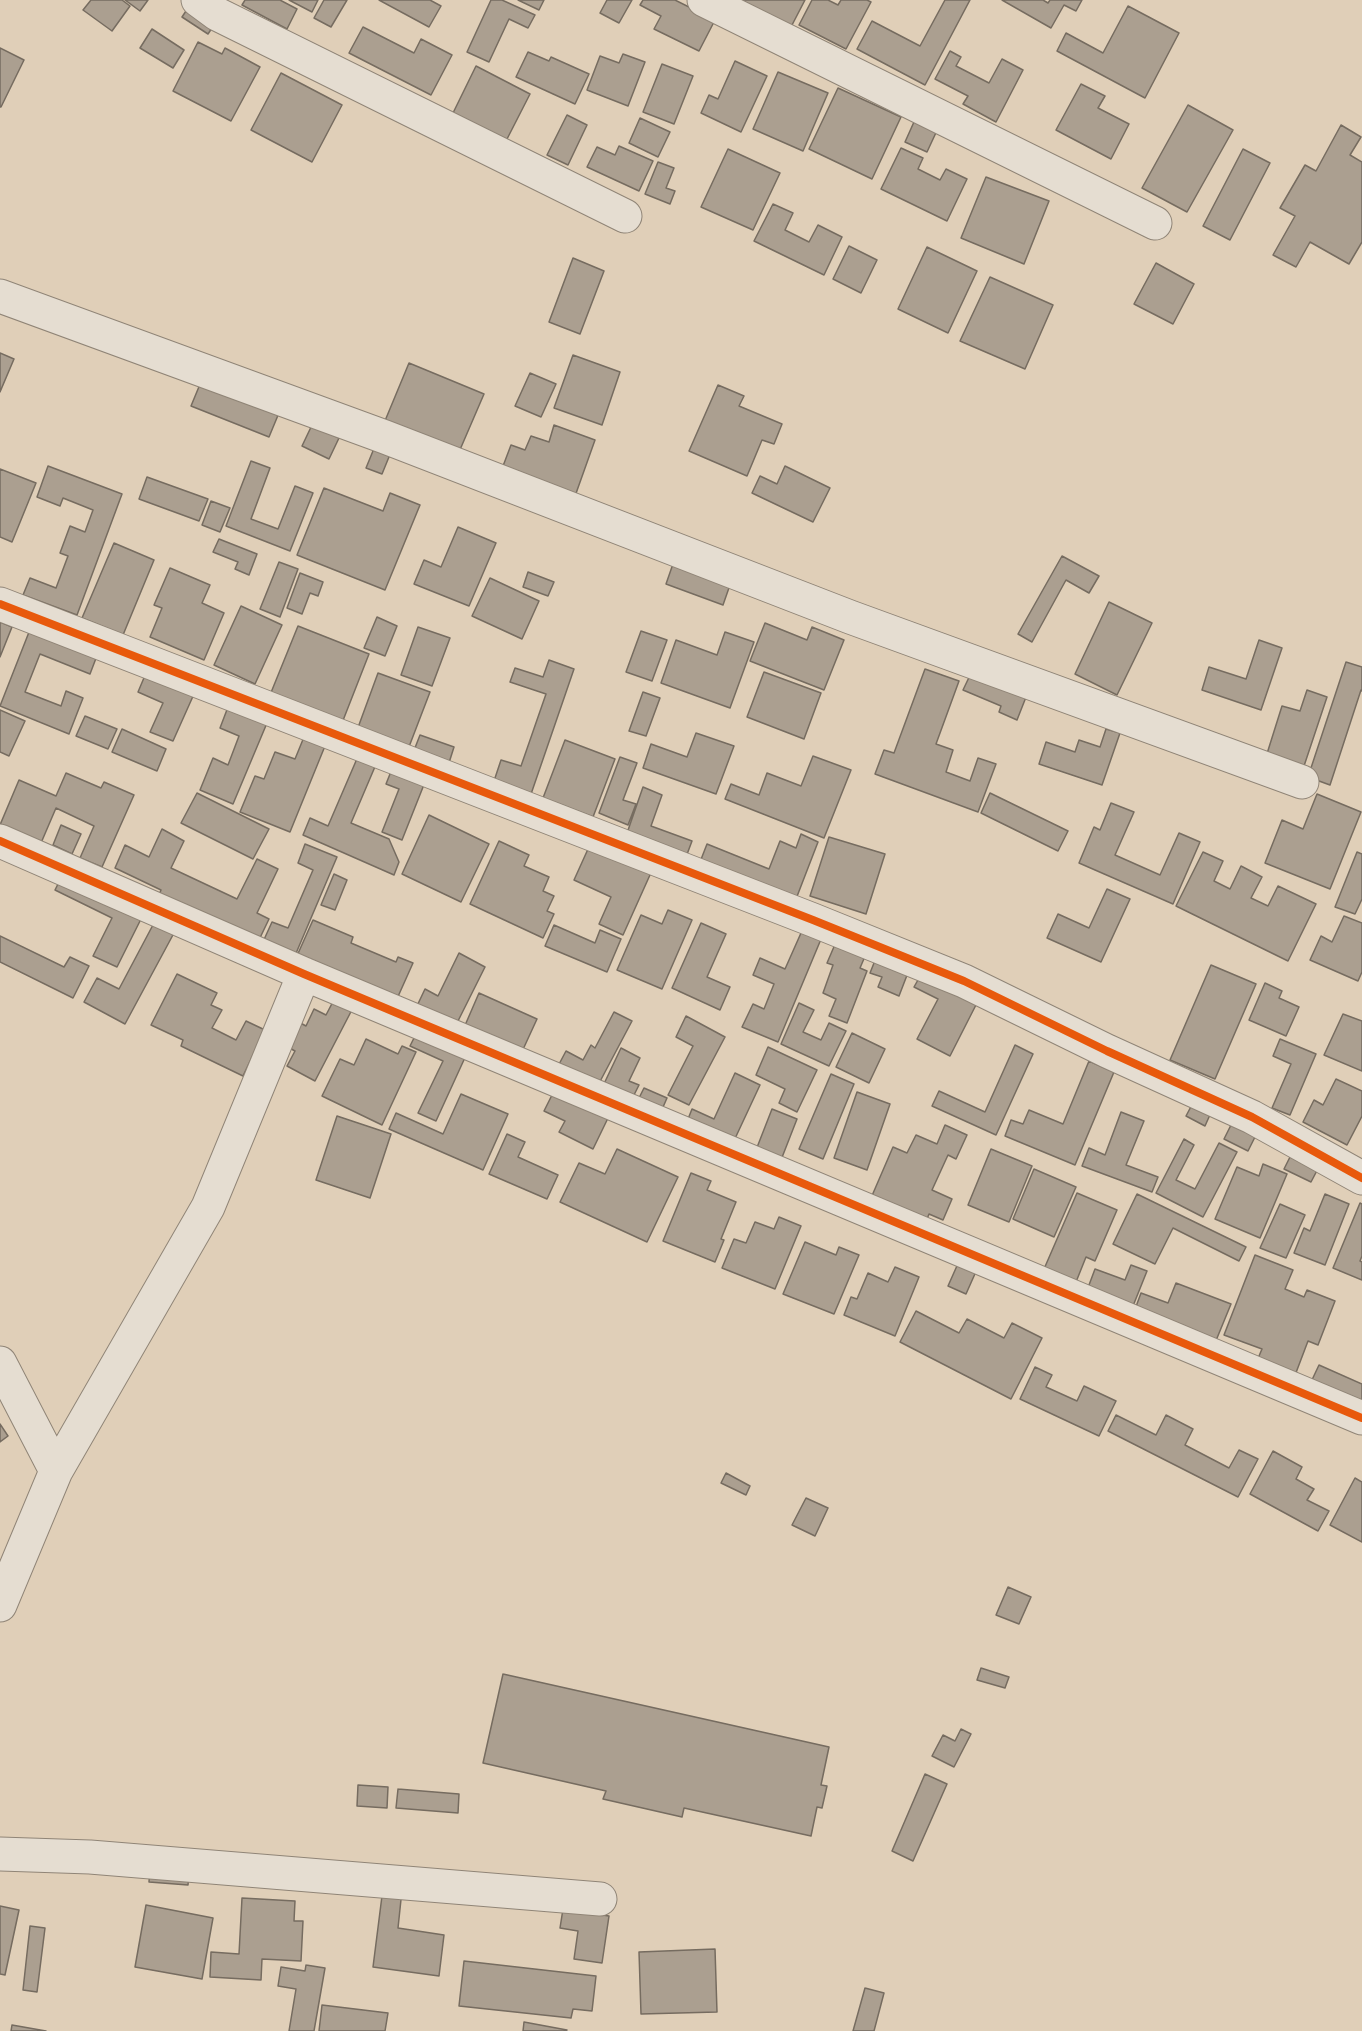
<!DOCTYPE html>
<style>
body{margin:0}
canvas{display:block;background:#e0cfb8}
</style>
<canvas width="1362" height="2031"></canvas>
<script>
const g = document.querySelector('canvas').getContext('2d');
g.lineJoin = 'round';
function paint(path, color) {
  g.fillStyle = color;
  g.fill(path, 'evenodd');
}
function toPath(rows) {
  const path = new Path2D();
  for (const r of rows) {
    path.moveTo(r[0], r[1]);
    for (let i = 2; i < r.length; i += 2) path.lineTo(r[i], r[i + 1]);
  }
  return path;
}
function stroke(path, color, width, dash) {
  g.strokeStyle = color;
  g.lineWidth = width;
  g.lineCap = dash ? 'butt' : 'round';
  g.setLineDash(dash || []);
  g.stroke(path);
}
const building = toPath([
 [91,0,122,0,130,6,112,31,83,10,91,0],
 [125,0,148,0,140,11,125,0],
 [245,0,280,0,297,9,287,29,242,5,245,0],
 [289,0,318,0,312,12,289,0],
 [324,0,347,0,331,27,314,18,324,0],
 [379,0,430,0,441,6,429,27,379,0],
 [491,0,502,0,535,15,528,28,509,19,489,62,467,52,491,0],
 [518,0,544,0,539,10,518,0],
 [607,0,632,0,619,23,600,13,607,0],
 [643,0,675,0,715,20,699,51,654,29,661,16,640,5,643,0],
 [740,0,805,0,791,27,740,0],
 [812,0,828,0,838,5,841,0,867,0,871,2,846,49,799,25,812,0],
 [945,0,970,0,925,85,857,49,872,21,920,46,945,0],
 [1002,0,1043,0,1048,3,1050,0,1082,0,1076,11,1064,5,1051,28,1002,0],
 [190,5,216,22,208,34,182,17,190,5],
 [1128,6,1179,33,1145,98,1057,51,1066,33,1103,53,1128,6],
 [363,27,414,53,421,39,452,55,431,95,349,53,363,27],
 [152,29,184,50,173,68,140,48,152,29],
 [198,42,222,54,225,48,260,67,231,121,173,91,198,42],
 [0,48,24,60,1,107,0,107,0,48],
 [950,51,961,57,956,66,989,83,1002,59,1023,70,996,122,963,104,968,96,935,79,950,51],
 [528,52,549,61,551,57,589,74,575,104,516,77,528,52],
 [623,54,645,62,628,106,587,90,600,56,619,63,623,54],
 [735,61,767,76,741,132,701,113,709,95,718,99,735,61],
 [662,64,693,76,674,124,643,112,662,64],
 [476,66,530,94,506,141,453,113,476,66],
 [778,72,828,93,803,151,753,129,778,72],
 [281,73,342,105,312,162,251,130,281,73],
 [1081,84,1105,96,1098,108,1129,124,1111,159,1056,130,1081,84],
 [838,88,901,117,872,179,809,149,838,88],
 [1188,105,1233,130,1187,212,1142,188,1188,105],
 [918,113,940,124,927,152,905,142,918,113],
 [567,115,587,125,568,165,547,155,567,115],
 [640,118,670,132,658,157,629,143,640,118],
 [1341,125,1361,137,1350,155,1362,162,1362,242,1349,264,1310,242,1296,267,1273,255,1295,216,1280,208,1305,165,1316,171,1341,125],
 [619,146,653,161,639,191,587,167,597,147,615,155,619,146],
 [901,148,923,158,918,169,940,180,946,169,967,179,947,221,881,189,901,148],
 [728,149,780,173,753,230,701,207,728,149],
 [1243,149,1270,163,1230,240,1203,226,1243,149],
 [658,162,674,168,666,188,675,191,670,204,645,194,658,162],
 [986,177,1049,201,1024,264,961,238,986,177],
 [773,204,793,213,785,230,809,242,818,225,842,237,824,275,754,241,773,204],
 [849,246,877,260,861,293,833,279,849,246],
 [927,247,977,271,948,333,898,309,927,247],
 [573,258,604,271,580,334,549,322,573,258],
 [1156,263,1194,284,1173,324,1134,304,1156,263],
 [990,277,1053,305,1025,369,960,341,990,277],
 [0,353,14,359,0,392,0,353],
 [573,355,620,372,602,425,554,408,573,355],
 [409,363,484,394,456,459,382,428,409,363],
 [530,373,556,384,541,417,515,406,530,373],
 [203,377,281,408,269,437,191,406,203,377],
 [718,385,744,396,739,406,782,424,774,444,762,440,747,476,689,451,718,385],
 [312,425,339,438,329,459,302,446,312,425],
 [554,425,595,440,574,499,500,474,511,445,525,450,531,436,549,442,554,425],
 [375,446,391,452,382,474,366,468,375,446],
 [251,461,270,468,251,519,278,529,295,486,313,493,290,551,226,526,251,461],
 [48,466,122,494,77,615,23,595,30,578,56,588,68,556,60,553,70,526,85,532,93,510,63,498,60,506,37,497,48,466],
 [785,466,830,488,813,522,752,493,760,476,777,484,785,466],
 [0,469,36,483,12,542,0,537,0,469],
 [147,477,208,499,199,521,139,499,147,477],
 [324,488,383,511,390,493,420,505,385,590,297,555,324,488],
 [211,501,230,508,220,532,202,525,211,501],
 [458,527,496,543,469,606,414,584,424,560,441,567,458,527],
 [219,539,257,554,249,575,235,569,238,562,213,552,219,539],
 [114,543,154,560,123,635,82,618,114,543],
 [1062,556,1099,576,1089,593,1066,580,1032,642,1018,634,1062,556],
 [674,561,731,582,723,605,666,584,674,561],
 [279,562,298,569,280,617,260,609,279,562],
 [170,568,210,585,202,603,224,613,204,660,150,637,162,608,154,605,170,568],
 [528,572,554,582,548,596,523,587,528,572],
 [300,573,323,582,318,596,310,593,302,614,287,608,300,573],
 [490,578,539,601,522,639,472,616,490,578],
 [1109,602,1152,623,1117,695,1075,674,1109,602],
 [241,606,282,625,255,684,214,665,241,606],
 [377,617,397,626,385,656,364,648,377,617],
 [0,622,12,627,0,657,0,622],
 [765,623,807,640,812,627,844,640,824,690,750,661,765,623],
 [298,626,369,654,342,723,270,695,298,626],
 [31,627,98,653,90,674,40,654,25,692,61,706,66,691,83,698,69,734,0,706,31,627],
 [418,627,450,638,432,686,401,675,418,627],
 [641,631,667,640,652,681,626,672,641,631],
 [725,632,754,642,730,708,661,683,676,640,717,655,725,632],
 [1259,640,1282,648,1261,710,1202,690,1209,667,1246,679,1259,640],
 [549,660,574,669,530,797,493,784,501,760,521,766,546,694,510,682,515,668,543,677,549,660],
 [1346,662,1362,667,1362,691,1361,690,1330,785,1308,777,1346,662],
 [925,669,959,681,936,744,953,750,946,772,970,781,978,758,996,764,978,812,875,774,884,750,894,753,925,669],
 [973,669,1028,692,1017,720,999,712,1001,706,963,690,973,669],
 [764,672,821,693,804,739,747,717,764,672],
 [146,673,194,694,173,741,150,732,163,703,138,692,146,673],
 [378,673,430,692,407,752,356,733,378,673],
 [1307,690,1327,697,1302,772,1265,760,1282,706,1300,711,1307,690],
 [643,692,660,698,646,736,629,731,643,692],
 [228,707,267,723,233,804,200,790,213,758,228,765,239,736,220,728,228,707],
 [0,710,25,721,9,756,0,752,0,710],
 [85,716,117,729,108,749,76,736,85,716],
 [122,729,166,749,157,771,112,752,122,729],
 [1106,729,1120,733,1102,785,1039,764,1046,742,1075,752,1079,740,1100,747,1106,729],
 [696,733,734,746,716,794,643,768,651,744,687,757,696,733],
 [420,735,454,747,448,766,413,753,420,735],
 [304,737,325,746,290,832,240,812,255,776,264,779,275,752,295,759,304,737],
 [565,740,615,759,593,817,543,798,565,740],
 [359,754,377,762,351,823,389,839,399,862,394,875,303,835,310,818,328,826,359,754],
 [813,756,851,770,824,838,725,799,731,784,759,795,767,773,801,786,813,756],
 [620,757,637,763,623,800,636,804,628,825,599,813,620,757],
 [394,764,427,777,402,840,382,832,399,789,386,784,394,764],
 [66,773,101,788,104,782,134,795,102,867,80,858,94,826,56,808,41,843,0,825,19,780,56,796,66,773],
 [643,787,662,795,651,826,692,841,686,857,626,836,643,787],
 [197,793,269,829,253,859,181,823,197,793],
 [990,793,1068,831,1058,851,981,813,990,793],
 [1317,794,1361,812,1330,889,1265,863,1282,820,1303,829,1317,794],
 [1111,803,1134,812,1115,855,1160,875,1179,833,1200,842,1173,904,1079,863,1094,827,1100,830,1111,803],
 [429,815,489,844,461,902,402,874,429,815],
 [61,825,81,834,72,854,53,845,61,825],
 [162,829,184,841,171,868,237,899,257,859,278,869,257,913,269,919,258,942,159,895,161,890,115,868,125,845,149,857,162,829],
 [801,834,818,842,796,899,700,862,707,844,769,869,780,841,796,848,801,834],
 [829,837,885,854,866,914,810,896,829,837],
 [593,838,654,866,623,935,599,924,611,897,574,880,593,838],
 [499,841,529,855,524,866,549,877,543,891,554,896,547,911,554,914,543,938,470,904,499,841],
 [305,844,337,857,294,958,262,944,272,922,288,928,313,870,298,863,305,844],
 [1203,852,1223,861,1214,881,1230,889,1241,866,1262,877,1251,898,1268,906,1278,886,1316,904,1288,961,1176,906,1203,852],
 [1357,852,1362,854,1362,899,1355,914,1335,907,1357,852],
 [63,874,144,913,117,967,93,956,112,918,55,890,63,874],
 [334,874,347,880,335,910,321,905,334,874],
 [1107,889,1130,899,1101,962,1047,938,1058,914,1089,928,1107,889],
 [668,910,692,920,662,989,617,970,641,915,662,924,668,910],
 [1344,916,1362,923,1362,972,1358,981,1310,960,1321,936,1332,942,1344,916],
 [313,920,353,937,351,943,396,962,398,957,413,963,396,1001,296,958,313,920],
 [154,923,174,933,125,1024,84,1002,97,978,119,989,154,923],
 [701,923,726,934,707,977,730,987,720,1010,672,988,701,923],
 [805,924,824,932,778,1042,742,1027,753,1004,764,1009,774,984,753,975,760,958,785,969,805,924],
 [554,925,595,943,600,930,621,939,607,972,545,946,554,925],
 [0,936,64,967,70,957,89,966,73,998,0,962,0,936],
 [836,942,866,954,860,968,867,971,847,1023,829,1016,836,999,823,993,833,965,827,963,836,942],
 [459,953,485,967,455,1027,416,1008,425,989,438,996,459,953],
 [876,958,909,970,899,996,878,987,882,977,870,973,876,958],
 [1211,965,1256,984,1215,1079,1170,1060,1211,965],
 [923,971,979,999,950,1056,917,1039,938,999,914,987,923,971],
 [177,974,217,993,211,1005,222,1010,212,1028,236,1040,246,1021,265,1030,243,1076,181,1046,183,1040,151,1025,177,974],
 [1265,983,1282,991,1279,998,1299,1007,1286,1036,1249,1020,1265,983],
 [338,992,356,1002,315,1081,287,1066,295,1051,280,1043,293,1019,306,1026,314,1009,326,1015,338,992],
 [479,993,537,1019,520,1056,463,1030,479,993],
 [799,1003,814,1010,803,1032,821,1040,829,1023,846,1031,829,1066,781,1044,799,1003],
 [614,1012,632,1021,596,1089,557,1068,566,1051,583,1060,591,1045,595,1048,614,1012],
 [1343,1014,1362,1021,1362,1071,1324,1055,1343,1014],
 [686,1016,725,1037,689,1105,668,1095,693,1046,676,1037,686,1016],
 [419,1028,468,1051,436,1121,418,1113,443,1061,410,1046,419,1028],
 [852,1033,885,1049,869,1083,836,1067,852,1033],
 [366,1039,398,1054,402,1046,416,1052,382,1125,322,1096,340,1059,354,1065,366,1039],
 [1280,1039,1316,1054,1290,1115,1272,1108,1291,1064,1273,1056,1280,1039],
 [1015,1045,1033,1054,996,1135,932,1106,939,1091,985,1112,1015,1045],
 [768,1047,817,1070,797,1112,779,1103,785,1089,756,1075,768,1047],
 [621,1048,640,1058,629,1081,639,1085,631,1101,602,1088,621,1048],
 [1089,1061,1114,1072,1075,1165,1005,1136,1011,1120,1023,1124,1029,1110,1063,1124,1089,1061],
 [735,1073,760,1085,732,1145,686,1124,692,1109,714,1119,735,1073],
 [831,1074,854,1084,823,1159,799,1149,831,1074],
 [1336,1079,1362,1091,1362,1116,1347,1145,1303,1122,1314,1100,1323,1105,1336,1079],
 [644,1088,667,1098,660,1114,637,1102,644,1088],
 [555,1089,609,1116,593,1149,559,1132,565,1121,544,1111,555,1089],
 [857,1092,890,1104,867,1170,834,1158,857,1092],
 [461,1094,508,1114,483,1170,389,1129,396,1113,443,1134,461,1094],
 [1195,1099,1213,1108,1205,1126,1186,1116,1195,1099],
 [772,1109,797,1119,781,1160,756,1150,772,1109],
 [1121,1112,1144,1121,1126,1165,1158,1177,1152,1192,1082,1166,1089,1148,1105,1155,1121,1112],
 [337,1116,391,1134,370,1198,316,1180,337,1116],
 [1234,1119,1258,1131,1248,1151,1224,1139,1234,1119],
 [945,1125,967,1135,956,1159,948,1155,932,1190,952,1199,943,1220,929,1214,923,1229,871,1198,893,1147,907,1153,916,1135,937,1144,945,1125],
 [507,1134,525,1142,518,1157,558,1175,547,1199,489,1174,507,1134],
 [1184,1139,1194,1145,1176,1180,1195,1189,1219,1143,1237,1152,1203,1217,1156,1193,1184,1139],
 [1295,1147,1322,1161,1311,1182,1284,1169,1295,1147],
 [617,1149,678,1177,647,1242,560,1202,579,1163,605,1174,617,1149],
 [991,1149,1032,1166,1009,1222,968,1205,991,1149],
 [1263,1164,1287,1174,1260,1238,1215,1219,1237,1167,1259,1176,1263,1164],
 [1034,1169,1076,1187,1054,1237,1013,1219,1034,1169],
 [691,1173,711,1181,707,1190,736,1202,721,1239,724,1240,715,1262,663,1241,691,1173],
 [1077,1193,1117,1210,1095,1261,1086,1257,1076,1282,1044,1269,1077,1193],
 [1137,1194,1246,1247,1239,1261,1173,1228,1155,1264,1113,1244,1137,1194],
 [1325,1194,1349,1204,1325,1265,1294,1253,1304,1228,1310,1231,1325,1194],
 [1360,1203,1362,1204,1362,1256,1360,1261,1362,1262,1362,1280,1333,1268,1360,1203],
 [1280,1204,1305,1215,1286,1258,1260,1248,1280,1204],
 [779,1217,801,1226,775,1289,722,1268,734,1239,746,1243,755,1222,774,1229,779,1217],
 [805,1242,836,1255,839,1247,859,1255,834,1314,783,1294,805,1242],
 [1255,1255,1293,1270,1285,1289,1304,1297,1307,1290,1335,1301,1318,1345,1308,1341,1294,1378,1256,1363,1262,1349,1224,1335,1255,1255],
 [960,1259,978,1267,966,1294,948,1286,960,1259],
 [1131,1265,1147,1271,1131,1311,1086,1293,1095,1269,1125,1280,1131,1265],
 [895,1267,919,1277,895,1336,844,1315,851,1297,857,1299,868,1273,888,1282,895,1267],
 [1176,1283,1231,1304,1215,1343,1134,1312,1141,1293,1168,1303,1176,1283],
 [916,1311,959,1333,967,1319,1004,1338,1012,1323,1042,1338,1011,1399,900,1342,916,1311],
 [1319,1365,1362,1384,1362,1404,1311,1382,1319,1365],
 [1035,1367,1052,1375,1046,1387,1077,1401,1084,1386,1116,1401,1099,1436,1020,1399,1035,1367],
 [1116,1415,1156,1435,1166,1415,1193,1429,1185,1445,1229,1468,1239,1450,1258,1459,1238,1497,1108,1431,1116,1415],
 [0,1424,8,1436,0,1442,0,1424],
 [1273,1451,1302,1467,1296,1479,1314,1489,1307,1500,1329,1511,1318,1531,1250,1494,1273,1451],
 [726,1473,750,1486,746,1495,721,1483,726,1473],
 [1355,1478,1362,1482,1362,1542,1330,1525,1355,1478],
 [806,1498,828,1508,815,1536,792,1525,806,1498],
 [1008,1587,1031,1597,1019,1624,996,1615,1008,1587],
 [981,1668,1009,1677,1005,1688,977,1680,981,1668],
 [503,1674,829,1747,821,1785,827,1786,822,1808,817,1807,811,1836,684,1808,682,1817,603,1799,606,1791,483,1763,503,1674],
 [961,1729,971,1734,954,1767,932,1756,943,1735,955,1741,961,1729],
 [925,1774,947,1784,913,1861,892,1851,925,1774],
 [358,1785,388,1787,387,1808,357,1806,358,1785],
 [398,1789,459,1794,458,1813,396,1808,398,1789],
 [150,1868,189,1871,188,1885,149,1882,150,1868],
 [383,1888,402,1890,398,1928,444,1935,439,1976,373,1967,383,1888],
 [242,1898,295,1901,294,1921,303,1921,301,1961,262,1959,261,1980,210,1977,211,1952,239,1954,242,1898],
 [146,1905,213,1918,202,1979,135,1967,146,1905],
 [0,1906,19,1910,5,1975,0,1974,0,1906],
 [563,1909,609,1916,602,1963,574,1959,578,1931,560,1928,563,1909],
 [30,1926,45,1928,37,1992,23,1990,30,1926],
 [715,1949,717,2012,641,2014,639,1952,715,1949],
 [464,1961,596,1976,592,2011,573,2009,571,2018,459,2006,464,1961],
 [306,1965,325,1968,314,2031,289,2031,296,1989,278,1986,281,1967,305,1971,306,1965],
 [865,1988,884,1993,874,2031,853,2031,865,1988],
 [322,2005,388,2013,385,2031,319,2031,322,2005],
 [524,2022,567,2030,566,2031,523,2031,524,2022],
 [12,2025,46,2031,11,2031,12,2025]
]);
paint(building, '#ab9f90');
stroke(building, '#766c60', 1.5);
const minor = toPath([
 [198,0,217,14,625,216],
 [704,0,1155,223],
 [0,296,385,437,850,617,1302,782],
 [0,604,813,920,964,981,1107,1051,1252,1117,1362,1178],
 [0,841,304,974,1362,1418],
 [0,1363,56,1471],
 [0,1605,56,1471,208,1207,304,974],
 [0,1854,90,1857,600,1899]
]);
stroke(minor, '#908577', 35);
stroke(minor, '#e5ddd1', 33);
stroke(toPath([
 [0,604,813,920,964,981,1107,1051,1252,1117,1362,1178],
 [0,841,304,974,1362,1418]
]), '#e8590c', 8);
</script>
